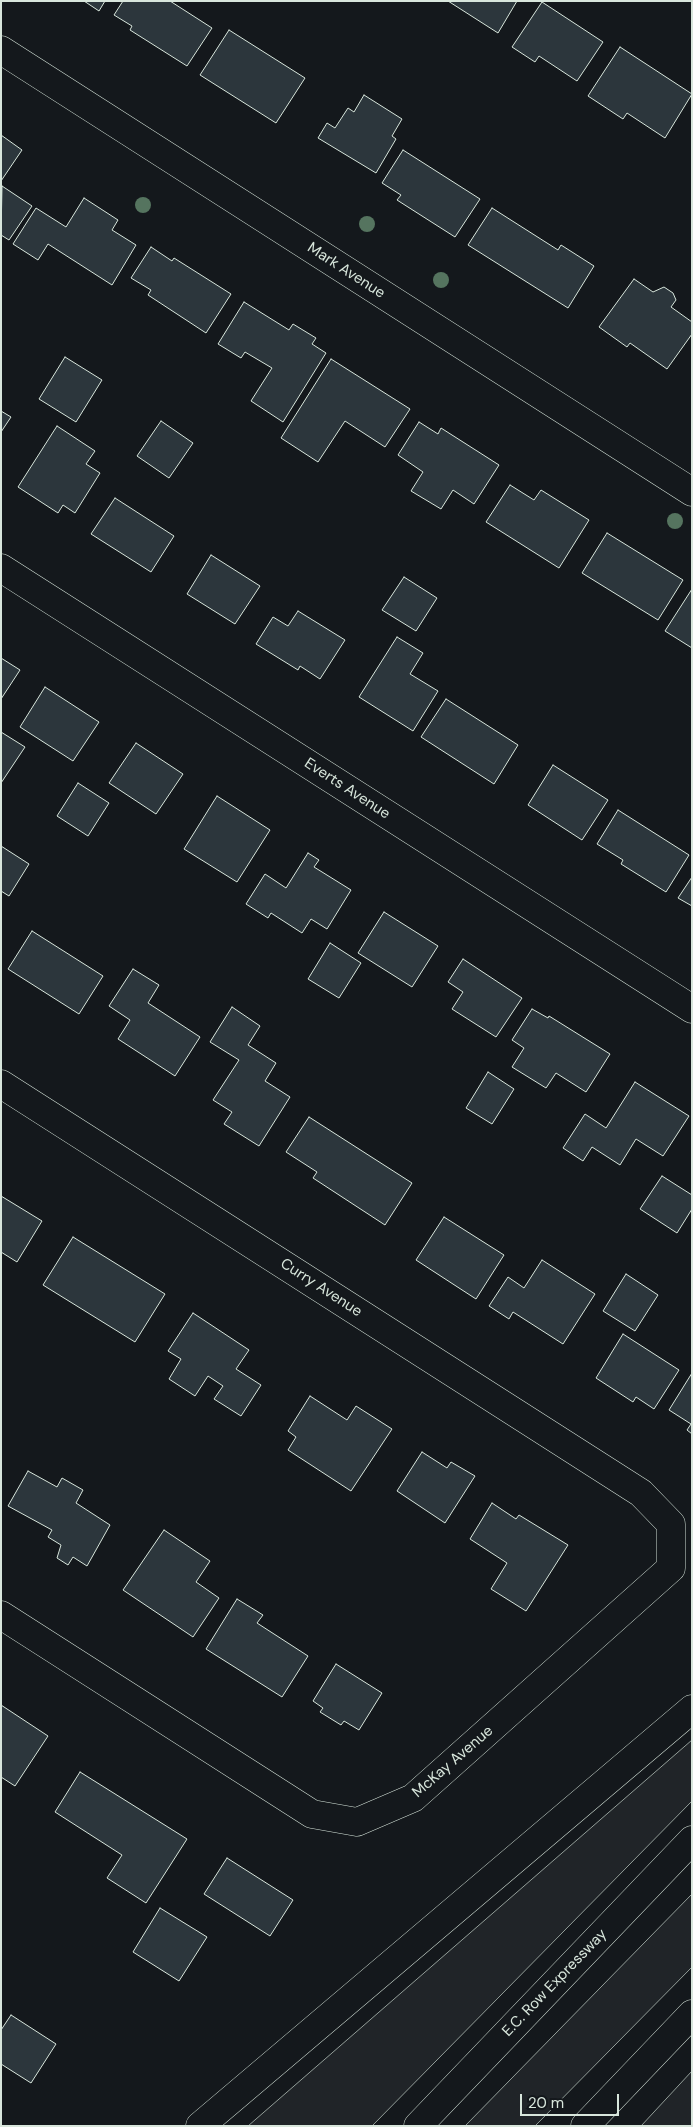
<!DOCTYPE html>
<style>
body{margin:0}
#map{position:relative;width:693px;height:2127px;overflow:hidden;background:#14181c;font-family:"DM Sans",sans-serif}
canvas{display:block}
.frame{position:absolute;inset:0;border:2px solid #d8e6dc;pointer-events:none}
.scale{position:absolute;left:520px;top:2094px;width:99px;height:22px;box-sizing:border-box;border:2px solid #d8e6dc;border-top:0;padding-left:6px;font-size:15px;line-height:18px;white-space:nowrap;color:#d8e6dc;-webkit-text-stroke:4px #14181c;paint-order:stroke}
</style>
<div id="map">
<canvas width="693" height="2127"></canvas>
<div class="frame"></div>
<div class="scale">20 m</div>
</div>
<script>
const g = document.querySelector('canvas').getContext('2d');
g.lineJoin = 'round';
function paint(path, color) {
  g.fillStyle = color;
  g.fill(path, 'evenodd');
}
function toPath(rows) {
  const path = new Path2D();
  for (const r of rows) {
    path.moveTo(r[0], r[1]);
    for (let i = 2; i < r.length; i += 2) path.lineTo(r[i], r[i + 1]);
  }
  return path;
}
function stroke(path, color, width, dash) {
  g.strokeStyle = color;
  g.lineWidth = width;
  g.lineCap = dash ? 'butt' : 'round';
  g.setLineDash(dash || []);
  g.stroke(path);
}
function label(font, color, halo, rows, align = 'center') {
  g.font = font + ' "DM Sans",sans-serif';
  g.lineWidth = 4;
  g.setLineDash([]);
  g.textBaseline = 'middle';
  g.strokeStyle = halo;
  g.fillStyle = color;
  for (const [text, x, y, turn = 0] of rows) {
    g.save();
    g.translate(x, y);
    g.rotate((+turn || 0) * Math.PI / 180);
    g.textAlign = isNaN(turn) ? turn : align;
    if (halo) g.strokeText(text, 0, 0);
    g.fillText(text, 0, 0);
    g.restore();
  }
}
const green = toPath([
 [692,1740,692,1801,372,2126,248,2126,692,1740],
 [692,1894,692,1967,535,2126,465,2126,692,1894],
 [692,2071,692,2126,641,2126,692,2071]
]);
paint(green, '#202428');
stroke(green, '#939e99', 1);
const building = toPath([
 [84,1,105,1,99,11,84,1],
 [123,1,170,1,212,28,187,66,130,30,132,26,114,15,123,1],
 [448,1,517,1,498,33,448,1],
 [542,2,603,42,577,81,539,56,535,62,512,47,542,2],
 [229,30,305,78,276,123,200,75,229,30],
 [620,47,692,94,665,138,627,113,623,119,588,96,620,47],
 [364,95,402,119,392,136,396,139,376,173,318,138,327,123,335,128,348,108,354,112,364,95],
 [1,135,22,150,1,181,1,135],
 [403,150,480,199,455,237,397,200,401,195,382,183,403,150],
 [2,186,32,206,9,240,1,235,2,186],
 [84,198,118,220,112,230,136,245,112,285,48,244,38,260,13,244,36,208,66,227,84,198],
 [492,208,558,250,561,245,594,266,568,308,468,245,492,208],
 [151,247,172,261,174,258,231,294,206,333,148,295,151,290,131,278,151,247],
 [634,279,653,292,664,287,673,293,676,300,671,307,692,322,692,334,667,369,630,343,627,347,599,327,634,279],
 [244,302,289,330,293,324,316,338,312,344,326,353,283,422,251,401,272,368,245,352,241,358,218,344,244,302],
 [65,357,102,380,76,422,39,399,65,357],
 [331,359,410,409,385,447,345,421,318,462,281,438,331,359],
 [1,411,11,417,1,432,1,411],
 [161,421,193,443,169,478,137,456,161,421],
 [419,422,438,434,441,428,499,465,474,504,453,490,441,509,411,491,423,472,398,455,419,422],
 [57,426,95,451,86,464,100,473,75,513,63,505,58,513,18,487,57,426],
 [510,485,534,500,541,490,589,520,559,568,486,522,510,485],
 [115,498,174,536,151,572,91,534,115,498],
 [607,533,683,580,658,620,582,573,607,533],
 [211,555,260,586,235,624,187,594,211,555],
 [404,577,437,598,416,631,382,610,404,577],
 [692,589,692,648,665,631,692,589],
 [298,611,345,640,320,679,300,666,298,670,256,644,273,617,288,626,298,611],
 [397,637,423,653,410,674,438,691,413,731,359,697,397,637],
 [1,658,20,670,1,699,1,658],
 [45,687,99,722,73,761,20,727,45,687],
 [446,699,518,745,494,784,421,737,446,699],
 [1,732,25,747,1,783,1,732],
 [136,743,183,774,156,814,109,783,136,743],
 [553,765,608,800,582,840,528,805,553,765],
 [78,783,109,803,88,836,57,816,78,783],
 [217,796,270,830,237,882,184,849,217,796],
 [618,810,689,855,666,892,621,864,623,860,597,844,618,810],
 [1,846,29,864,9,896,1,891,1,846],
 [308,853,319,860,314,867,351,890,327,929,311,919,302,933,271,913,268,918,246,904,265,874,286,888,308,853],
 [692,877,692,906,678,898,692,877],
 [384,912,438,946,412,987,358,953,384,912],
 [32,931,103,976,79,1014,8,969,32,931],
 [330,943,361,963,339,998,308,979,330,943],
 [463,959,522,998,496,1037,452,1009,463,992,448,982,463,959],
 [133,969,159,985,148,1003,200,1037,175,1076,118,1039,130,1020,109,1006,133,969],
 [232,1007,260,1026,248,1045,276,1063,265,1081,290,1097,259,1146,224,1124,232,1112,213,1100,239,1060,210,1042,232,1007],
 [532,1009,548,1018,549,1016,610,1054,586,1092,556,1073,546,1088,512,1067,524,1048,512,1040,532,1009],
 [488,1072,514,1089,492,1124,466,1108,488,1072],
 [635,1082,689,1116,663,1156,636,1139,620,1165,592,1147,583,1161,563,1148,585,1114,606,1128,635,1082],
 [309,1117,412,1183,385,1225,313,1178,317,1172,286,1152,309,1117],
 [662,1176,692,1195,692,1209,677,1233,640,1209,662,1176],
 [1,1196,42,1221,17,1262,1,1252,1,1196],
 [444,1217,504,1255,476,1299,416,1260,444,1217],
 [73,1237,165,1294,135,1342,43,1285,73,1237],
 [542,1260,595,1294,563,1344,513,1312,509,1319,489,1306,508,1277,524,1288,542,1260],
 [626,1274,658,1295,635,1331,603,1311,626,1274],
 [193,1313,249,1350,236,1369,261,1385,241,1416,214,1399,223,1386,208,1376,195,1396,169,1379,181,1359,168,1351,193,1313],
 [623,1334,679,1370,654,1409,636,1397,633,1402,596,1378,623,1334],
 [692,1373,692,1434,687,1430,691,1424,669,1410,692,1373],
 [310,1396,347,1420,356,1406,392,1429,351,1491,288,1450,296,1437,288,1431,310,1396],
 [422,1452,447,1468,451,1462,475,1476,445,1523,397,1491,422,1452],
 [28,1471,57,1487,62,1478,83,1490,76,1503,110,1525,87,1566,73,1557,68,1565,57,1558,61,1545,48,1537,52,1530,8,1506,28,1471],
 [492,1503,516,1519,519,1515,568,1545,526,1611,491,1589,507,1563,470,1539,492,1503],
 [164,1530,210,1561,196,1582,219,1598,193,1637,123,1590,164,1530],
 [237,1599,263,1615,257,1623,308,1656,282,1697,206,1649,237,1599],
 [336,1664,382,1693,359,1730,344,1721,341,1725,320,1712,323,1708,313,1701,336,1664],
 [1,1705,48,1736,15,1786,1,1777,1,1705],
 [80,1772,187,1839,146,1903,107,1878,122,1855,55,1812,80,1772],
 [227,1858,293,1900,270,1936,204,1894,227,1858],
 [160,1908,207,1937,179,1981,133,1952,160,1908],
 [11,2015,56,2044,31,2083,1,2064,1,2030,11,2015]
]);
paint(building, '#2c363c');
stroke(building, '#d8e6dc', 1);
const street = toPath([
 [1,50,692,492],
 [1,568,692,1009],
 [1,1084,641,1493,671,1524,671,1568,413,1798,357,1822,312,1814,1,1615]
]);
const highway = toPath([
 [200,2126,692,1709],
 [418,2126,692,1840],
 [585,2126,692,2014]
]);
stroke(street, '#d8e6dc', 29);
stroke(highway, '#d8e6dc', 29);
stroke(street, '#14181c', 28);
stroke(highway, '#14181c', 28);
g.fillStyle = '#55745f';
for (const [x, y] of [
 [143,205],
 [367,224],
 [441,280],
 [675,521]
]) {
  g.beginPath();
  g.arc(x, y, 8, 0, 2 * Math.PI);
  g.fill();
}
label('15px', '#d8e6dc', '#14181c', [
 ["Mark Avenue",346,271,33],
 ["Everts Avenue",347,789,33],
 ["Curry Avenue",321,1288,33],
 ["McKay Avenue",453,1762,-41],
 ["E.C. Row Expressway",555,1983,-46]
]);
</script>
